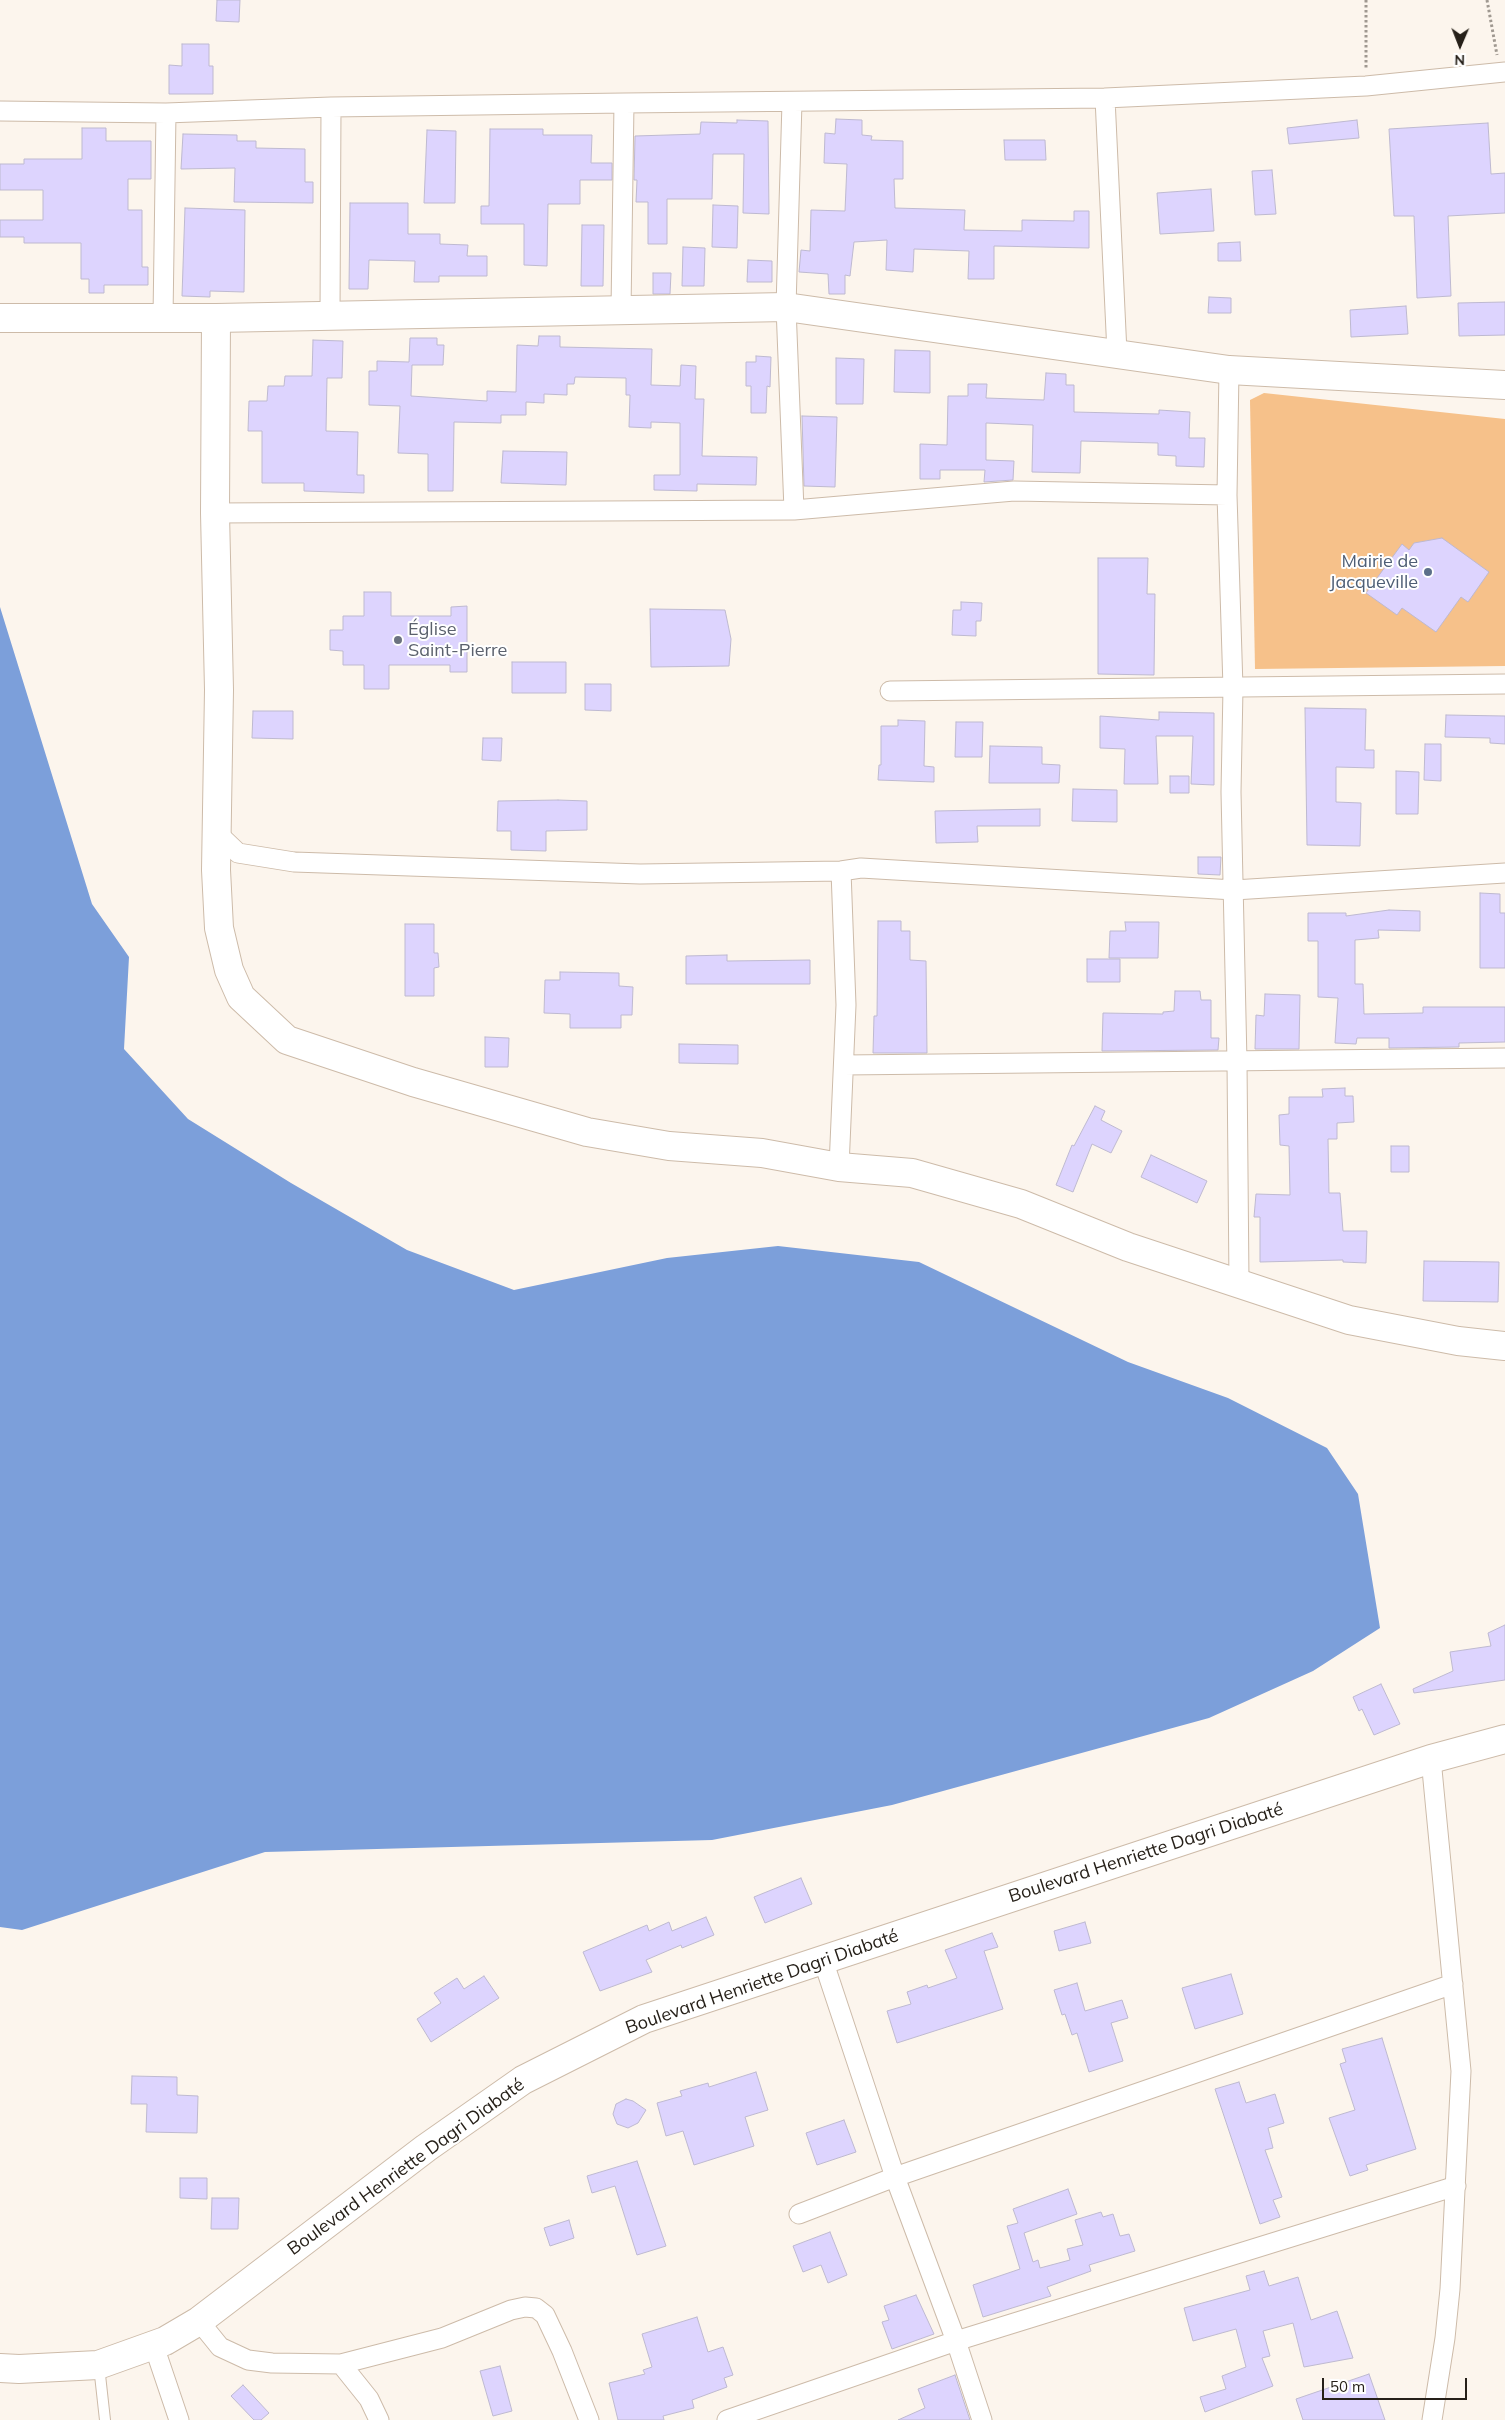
<!DOCTYPE html>
<meta charset="utf-8">
<style>
body{margin:0}
#map{position:relative;width:1505px;height:2420px;overflow:hidden;background:#fcf5ed;font-family:Mulish,sans-serif}
canvas{display:block}
.north{position:absolute;left:1435px;top:20px;width:50px;height:50px;-webkit-text-stroke:4px #fff;paint-order:stroke;rotate:181deg;font-size:14px;font-weight:700;line-height:20px;text-align:center;color:#262019}
.north::after{content:'';display:block;margin:auto;width:18px;height:22px;background:#262019;clip-path:polygon(50% 0,100% 100%,50% 72%,0 100%)}
.scale{position:absolute;left:1322px;top:2378px;width:145px;height:22px;box-sizing:border-box;border:2px solid #262019;border-top:0;padding-left:6px;font-size:15px;line-height:18px;white-space:nowrap;color:#262019;-webkit-text-stroke:4px #fff;paint-order:stroke}
</style>
<div id="map">
<canvas width="1505" height="2420"></canvas>
<div class="north">N</div>
<div class="scale">50 m</div>
</div>
<script>
const g = document.querySelector('canvas').getContext('2d');
g.lineJoin = 'round';
function paint(path, color) {
  g.fillStyle = color;
  g.fill(path, 'evenodd');
}
function toPath(rows) {
  const path = new Path2D();
  for (const r of rows) {
    path.moveTo(r[0], r[1]);
    for (let i = 2; i < r.length; i += 2) path.lineTo(r[i], r[i + 1]);
  }
  return path;
}
function stroke(path, color, width, dash) {
  g.strokeStyle = color;
  g.lineWidth = width;
  g.lineCap = dash ? 'butt' : 'round';
  g.setLineDash(dash || []);
  g.stroke(path);
}
function label(font, color, halo, rows, align = 'center') {
  g.font = font + ' Mulish,sans-serif';
  g.lineWidth = 4;
  g.setLineDash([]);
  g.textBaseline = 'middle';
  g.strokeStyle = halo;
  g.fillStyle = color;
  for (const [text, x, y, turn = 0] of rows) {
    g.save();
    g.translate(x, y);
    g.rotate((+turn || 0) * Math.PI / 180);
    g.textAlign = isNaN(turn) ? turn : align;
    if (halo) g.strokeText(text, 0, 0);
    g.fillText(text, 0, 0);
    g.restore();
  }
}
paint(toPath([
 [1264,393,1505,419,1505,666,1255,669,1250,400]
]), '#f6c18a');
paint(toPath([
 [0,607,92,904,129,957,124,1049,188,1119,291,1183,407,1250,514,1290,667,1258,778,1246,919,1262,1128,1362,1228,1398,1327,1448,1358,1494,1380,1628,1313,1671,1209,1718,892,1805,712,1840,265,1852,22,1930,0,1927]
]), '#7c9fda');
const building = toPath([
 [217,0,240,0,239,22,216,21,217,0],
 [182,44,209,44,209,66,213,66,213,94,169,94,169,65,182,66,182,44],
 [836,119,862,120,862,135,872,136,871,140,903,141,903,179,894,179,895,208,965,210,964,230,1022,231,1022,220,1074,221,1074,211,1089,211,1089,248,994,246,994,279,968,279,969,251,914,249,913,272,886,270,887,240,854,242,850,276,845,275,845,294,829,294,828,274,799,272,801,250,810,251,811,210,845,211,847,164,824,163,825,133,835,134,836,119],
 [737,120,768,121,769,214,743,213,744,154,713,154,712,199,667,199,667,244,648,244,648,202,636,202,637,180,634,180,635,136,700,134,701,122,737,123,737,120],
 [1357,120,1359,138,1289,144,1287,128,1357,120],
 [1488,123,1491,174,1505,173,1505,213,1448,216,1451,296,1417,298,1414,216,1394,216,1389,129,1488,123],
 [82,128,106,128,106,141,151,141,151,179,128,179,128,210,142,210,142,267,148,267,148,285,104,285,104,293,89,293,89,279,81,279,81,243,24,243,24,237,0,237,0,220,43,220,43,190,0,190,0,164,24,164,24,159,82,159,82,128],
 [490,129,543,129,543,135,592,135,591,163,612,163,612,180,580,180,580,204,548,204,547,266,524,265,524,224,481,224,481,206,489,206,490,129],
 [427,130,456,131,455,203,424,203,427,130],
 [183,134,237,135,237,141,256,141,256,148,305,149,305,182,313,182,313,203,234,202,235,168,181,169,183,134],
 [1004,140,1045,140,1046,160,1005,160,1004,140],
 [1272,170,1276,214,1255,215,1252,171,1272,170],
 [1211,189,1214,231,1160,234,1157,193,1211,189],
 [350,203,408,203,408,234,440,234,440,244,468,245,467,256,487,256,487,276,439,276,439,282,414,282,415,261,369,260,368,289,349,289,350,203],
 [713,205,738,206,737,248,712,247,713,205],
 [185,208,245,210,244,292,210,291,210,297,182,296,185,208],
 [582,225,604,225,603,286,581,286,582,225],
 [1240,242,1241,261,1218,261,1218,243,1240,242],
 [683,247,705,248,704,286,682,286,683,247],
 [748,260,772,261,772,282,747,282,748,260],
 [653,273,671,273,670,294,653,294,653,273],
 [1209,297,1231,298,1231,313,1208,313,1209,297],
 [1505,302,1505,335,1459,336,1458,303,1505,302],
 [1406,306,1408,334,1351,337,1350,310,1406,306],
 [539,336,560,336,560,347,652,349,651,385,680,386,681,365,696,366,695,399,704,399,702,456,757,457,756,485,697,484,697,491,654,490,654,475,680,475,680,423,651,422,651,428,629,427,630,395,626,395,626,378,575,377,574,384,567,384,567,395,544,394,544,403,526,402,526,415,501,415,501,423,454,422,453,491,428,491,428,454,398,453,400,406,369,405,369,371,377,371,377,361,409,362,410,338,437,338,437,345,444,345,443,365,412,365,411,396,487,401,487,391,516,392,517,345,538,346,539,336],
 [313,340,343,341,342,378,327,378,326,431,358,432,357,475,364,475,364,493,304,491,304,483,262,483,262,431,248,431,249,401,267,401,268,386,284,386,285,376,312,376,313,340],
 [895,350,930,351,930,393,894,392,895,350],
 [756,356,771,357,770,387,767,386,766,413,751,413,751,386,746,386,746,362,756,362,756,356],
 [836,358,864,359,863,404,836,404,836,358],
 [1046,373,1066,374,1066,385,1074,385,1074,412,1159,414,1159,410,1190,412,1189,438,1205,438,1204,467,1176,466,1176,456,1158,455,1158,443,1081,441,1080,473,1032,472,1033,425,986,423,986,460,1014,461,1013,480,984,482,985,470,940,470,940,479,920,479,920,444,947,445,948,396,968,396,968,384,987,384,986,398,1044,400,1046,373],
 [802,416,837,417,835,487,804,486,802,416],
 [503,451,567,452,566,485,501,483,503,451],
 [1442,538,1489,572,1468,602,1461,597,1436,632,1402,608,1397,615,1366,593,1402,544,1409,550,1414,543,1442,538],
 [1098,558,1148,558,1147,594,1155,594,1154,675,1098,674,1098,558],
 [364,592,391,592,391,616,451,616,451,607,467,606,467,672,450,672,450,665,389,665,389,689,364,689,364,665,343,665,343,651,330,650,330,630,343,630,343,616,364,616,364,592],
 [961,602,982,603,981,621,976,621,976,636,952,635,953,610,961,610,961,602],
 [650,609,725,610,731,639,729,666,651,667,650,609],
 [512,662,566,662,566,693,512,693,512,662],
 [585,684,611,684,611,711,585,710,585,684],
 [1305,708,1366,709,1365,750,1374,750,1374,768,1336,767,1336,802,1361,803,1360,846,1307,845,1305,708],
 [253,711,293,711,293,739,252,738,253,711],
 [1159,712,1214,713,1214,785,1191,784,1193,736,1156,736,1158,784,1124,784,1125,749,1100,748,1100,716,1159,720,1159,712],
 [1446,715,1505,716,1505,744,1490,743,1490,738,1445,737,1446,715],
 [898,720,925,721,924,766,934,767,934,782,878,780,879,765,881,765,881,726,898,726,898,720],
 [956,722,983,722,982,757,955,757,956,722],
 [483,738,502,738,501,761,482,760,483,738],
 [1425,744,1441,744,1441,781,1424,780,1425,744],
 [990,746,1042,747,1042,764,1060,765,1059,783,989,783,990,746],
 [1396,771,1419,772,1418,814,1396,814,1396,771],
 [1170,776,1189,776,1189,793,1170,793,1170,776],
 [1073,789,1117,790,1117,822,1072,821,1073,789],
 [558,800,587,801,587,830,546,831,546,851,511,850,511,831,497,831,498,801,558,800],
 [1040,809,1040,826,977,826,978,842,936,843,935,811,1040,809],
 [1198,857,1221,857,1220,875,1198,874,1198,857],
 [1480,893,1500,894,1500,913,1505,913,1505,968,1480,968,1480,893],
 [1389,910,1420,911,1420,931,1378,930,1379,938,1355,940,1355,984,1363,984,1364,1014,1423,1013,1423,1007,1505,1007,1505,1042,1459,1043,1459,1047,1389,1048,1389,1038,1357,1038,1356,1044,1335,1043,1338,998,1318,997,1318,941,1308,941,1308,913,1346,913,1346,916,1389,910],
 [878,921,901,921,901,931,910,931,910,960,926,961,927,1053,873,1053,874,1016,877,1016,878,921],
 [1125,922,1159,922,1158,958,1109,958,1110,931,1126,931,1125,922],
 [405,924,434,924,434,953,438,953,439,967,434,968,434,996,405,996,405,924],
 [727,955,727,961,810,960,810,984,686,984,686,956,727,955],
 [1087,959,1120,959,1120,982,1087,982,1087,959],
 [560,972,619,973,619,986,633,987,632,1015,621,1015,621,1028,570,1028,570,1014,544,1013,545,980,560,980,560,972],
 [1175,991,1200,991,1201,1000,1211,1000,1211,1038,1219,1038,1218,1050,1102,1051,1103,1013,1163,1014,1163,1012,1174,1011,1175,991],
 [1265,994,1300,995,1299,1049,1255,1049,1256,1015,1264,1016,1265,994],
 [485,1037,509,1038,508,1067,485,1067,485,1037],
 [679,1044,738,1045,738,1064,679,1063,679,1044],
 [1345,1088,1345,1096,1353,1096,1354,1122,1337,1123,1337,1139,1328,1139,1329,1193,1340,1193,1343,1231,1367,1231,1366,1263,1343,1262,1343,1260,1260,1262,1260,1217,1254,1217,1256,1194,1290,1195,1289,1146,1280,1145,1279,1115,1289,1114,1289,1097,1323,1097,1322,1089,1345,1088],
 [1095,1106,1105,1111,1101,1120,1122,1131,1111,1153,1092,1144,1073,1192,1056,1185,1072,1145,1074,1146,1095,1106],
 [1391,1146,1409,1146,1409,1172,1391,1172,1391,1146],
 [1151,1155,1207,1181,1197,1203,1141,1177,1151,1155],
 [1424,1261,1499,1262,1498,1302,1423,1301,1424,1261],
 [1505,1625,1505,1680,1414,1693,1413,1689,1453,1671,1450,1652,1491,1646,1488,1633,1505,1625],
 [1381,1684,1400,1724,1374,1735,1362,1709,1359,1711,1353,1697,1381,1684],
 [801,1878,812,1904,765,1923,754,1897,801,1878],
 [706,1917,714,1935,682,1948,681,1945,646,1960,652,1972,600,1991,583,1952,647,1925,649,1931,669,1922,672,1931,706,1917],
 [1085,1922,1091,1943,1059,1951,1054,1931,1085,1922],
 [992,1933,998,1947,984,1951,1003,2009,897,2043,887,2011,911,2004,907,1992,927,1985,928,1988,957,1978,945,1950,992,1933],
 [1231,1974,1243,2014,1195,2029,1182,1988,1231,1974],
 [484,1976,499,1998,431,2042,417,2019,441,2003,434,1993,457,1978,464,1989,484,1976],
 [1077,1983,1085,2011,1122,2000,1128,2018,1111,2023,1123,2061,1089,2072,1077,2033,1072,2035,1065,2014,1062,2015,1054,1990,1077,1983],
 [1382,2038,1416,2149,1366,2165,1368,2170,1350,2176,1329,2118,1355,2110,1340,2064,1346,2062,1342,2049,1382,2038],
 [756,2072,768,2110,745,2117,754,2146,694,2165,683,2131,666,2136,657,2103,682,2096,680,2091,708,2083,709,2087,756,2072],
 [132,2076,177,2077,177,2095,198,2096,197,2133,146,2132,147,2104,131,2104,132,2076],
 [1239,2082,1246,2103,1275,2094,1284,2123,1268,2128,1273,2148,1265,2150,1282,2197,1273,2200,1280,2217,1260,2224,1215,2089,1239,2082],
 [626,2099,633,2101,646,2110,638,2123,628,2128,617,2124,613,2114,616,2104,626,2099],
 [844,2120,856,2152,817,2165,806,2133,844,2120],
 [637,2161,666,2246,637,2255,615,2186,592,2193,587,2176,637,2161],
 [180,2178,207,2178,207,2199,180,2198,180,2178],
 [1068,2189,1077,2214,1024,2233,1033,2262,1038,2260,1040,2268,1070,2260,1067,2249,1083,2245,1075,2220,1101,2212,1103,2217,1113,2214,1120,2236,1129,2234,1135,2251,1089,2265,1091,2271,1047,2287,1051,2296,983,2317,973,2285,1020,2269,1007,2226,1018,2223,1013,2209,1068,2189],
 [212,2198,239,2198,238,2229,211,2229,212,2198],
 [569,2220,574,2238,550,2246,544,2228,569,2220],
 [830,2232,847,2275,828,2283,821,2265,803,2272,793,2246,830,2232],
 [1264,2271,1269,2286,1298,2277,1311,2320,1337,2311,1353,2358,1304,2367,1293,2323,1263,2331,1270,2356,1262,2358,1273,2386,1205,2412,1200,2397,1226,2389,1222,2376,1246,2367,1236,2329,1193,2341,1184,2308,1250,2290,1246,2276,1264,2271],
 [916,2295,934,2334,892,2349,882,2322,889,2320,884,2306,916,2295],
 [697,2317,708,2352,723,2347,733,2375,724,2378,727,2387,692,2400,694,2408,663,2416,664,2420,618,2420,609,2383,645,2374,643,2370,652,2367,642,2334,697,2317],
 [500,2366,512,2411,493,2416,480,2371,500,2366],
 [1369,2374,1385,2420,1303,2420,1296,2399,1369,2374],
 [955,2375,970,2420,898,2420,925,2408,918,2389,955,2375],
 [243,2385,269,2413,261,2420,254,2420,231,2396,243,2385]
]);
paint(building, '#ddd4fe');
stroke(building, '#beb9d0', 1);
const lane = toPath([
 [99,2366,105,2420]
]);
const street = toPath([
 [1105,98,1117,353],
 [792,102,786,307,794,510],
 [0,111,166,113,331,107,624,103,1105,98,1366,86,1505,72],
 [621,310,624,103],
 [330,315,331,107],
 [163,317,166,113],
 [1229,370,1227,495,1233,688,1231,792,1237,1062,1239,1283],
 [215,513,794,510,1014,491,1227,495],
 [890,691,1505,684],
 [217,833,238,853,294,862,640,874,841,871,861,868,1234,890,1505,873],
 [844,1065,1505,1058],
 [839,1167,846,1005,841,871],
 [1431,1759,1461,2071,1450,2289,1445,2338,1432,2420],
 [823,1960,895,2177,956,2341,982,2420],
 [799,2214,895,2177,1453,1984],
 [199,2321,220,2347,248,2360,272,2363,341,2364,369,2399,379,2420],
 [154,2346,179,2420],
 [341,2364,442,2338,511,2310,525,2307,536,2308,545,2315,562,2351,589,2420],
 [727,2420,956,2341,1456,2186]
]);
const secondary = toPath([
 [0,318,216,318,786,307,1229,370,1505,385],
 [216,318,215,513,219,690,216,870,219,928,229,970,241,997,287,1040,413,1082,587,1132,669,1146,762,1153,839,1167,912,1173,1021,1204,1128,1247,1349,1320,1458,1341,1505,1346],
 [0,2368,19,2369,98,2365,165,2341,199,2321,426,2148,523,2080,644,2019,1431,1759,1505,1739]
]);
stroke(lane, '#cdbba9', 12);
stroke(street, '#cdbba9', 21);
stroke(secondary, '#cdbba9', 30);
stroke(toPath([
 [1366,0,1366,68],
 [1487,0,1497,55]
]), '#9f9890', 3, [2.5, 2.5]);
stroke(lane, '#fff', 10);
stroke(street, '#fff', 19);
stroke(secondary, '#fff', 28);
for (const [x, y, r, color] of [
 [1428,572,5,"#5c6f8a"],
 [398,640,5,"#6b7280"]
]) {
  const dot = new Path2D();
  dot.arc(x, y, r, 0, 2 * Math.PI);
  g.fillStyle = color;
  g.fill(dot);
  stroke(dot, '#fff', 2);
}
label('18px', '#4e5e75', '#fff', [
 ["Mairie de",1418,562],
 ["Jacqueville",1418,583]
], 'right');
label('18px', '#5b616d', '#fff', [
 ["Église",408,630],
 ["Saint-Pierre",408,651]
], 'left');
label('18px', '#262019', '#fff', [
 ["Boulevard Henriette Dagri Diabaté",1146,1853,-18],
 ["Boulevard Henriette Dagri Diabaté",762,1982,-19],
 ["Boulevard Henriette Dagri Diabaté",406,2167,-36]
]);
</script>
